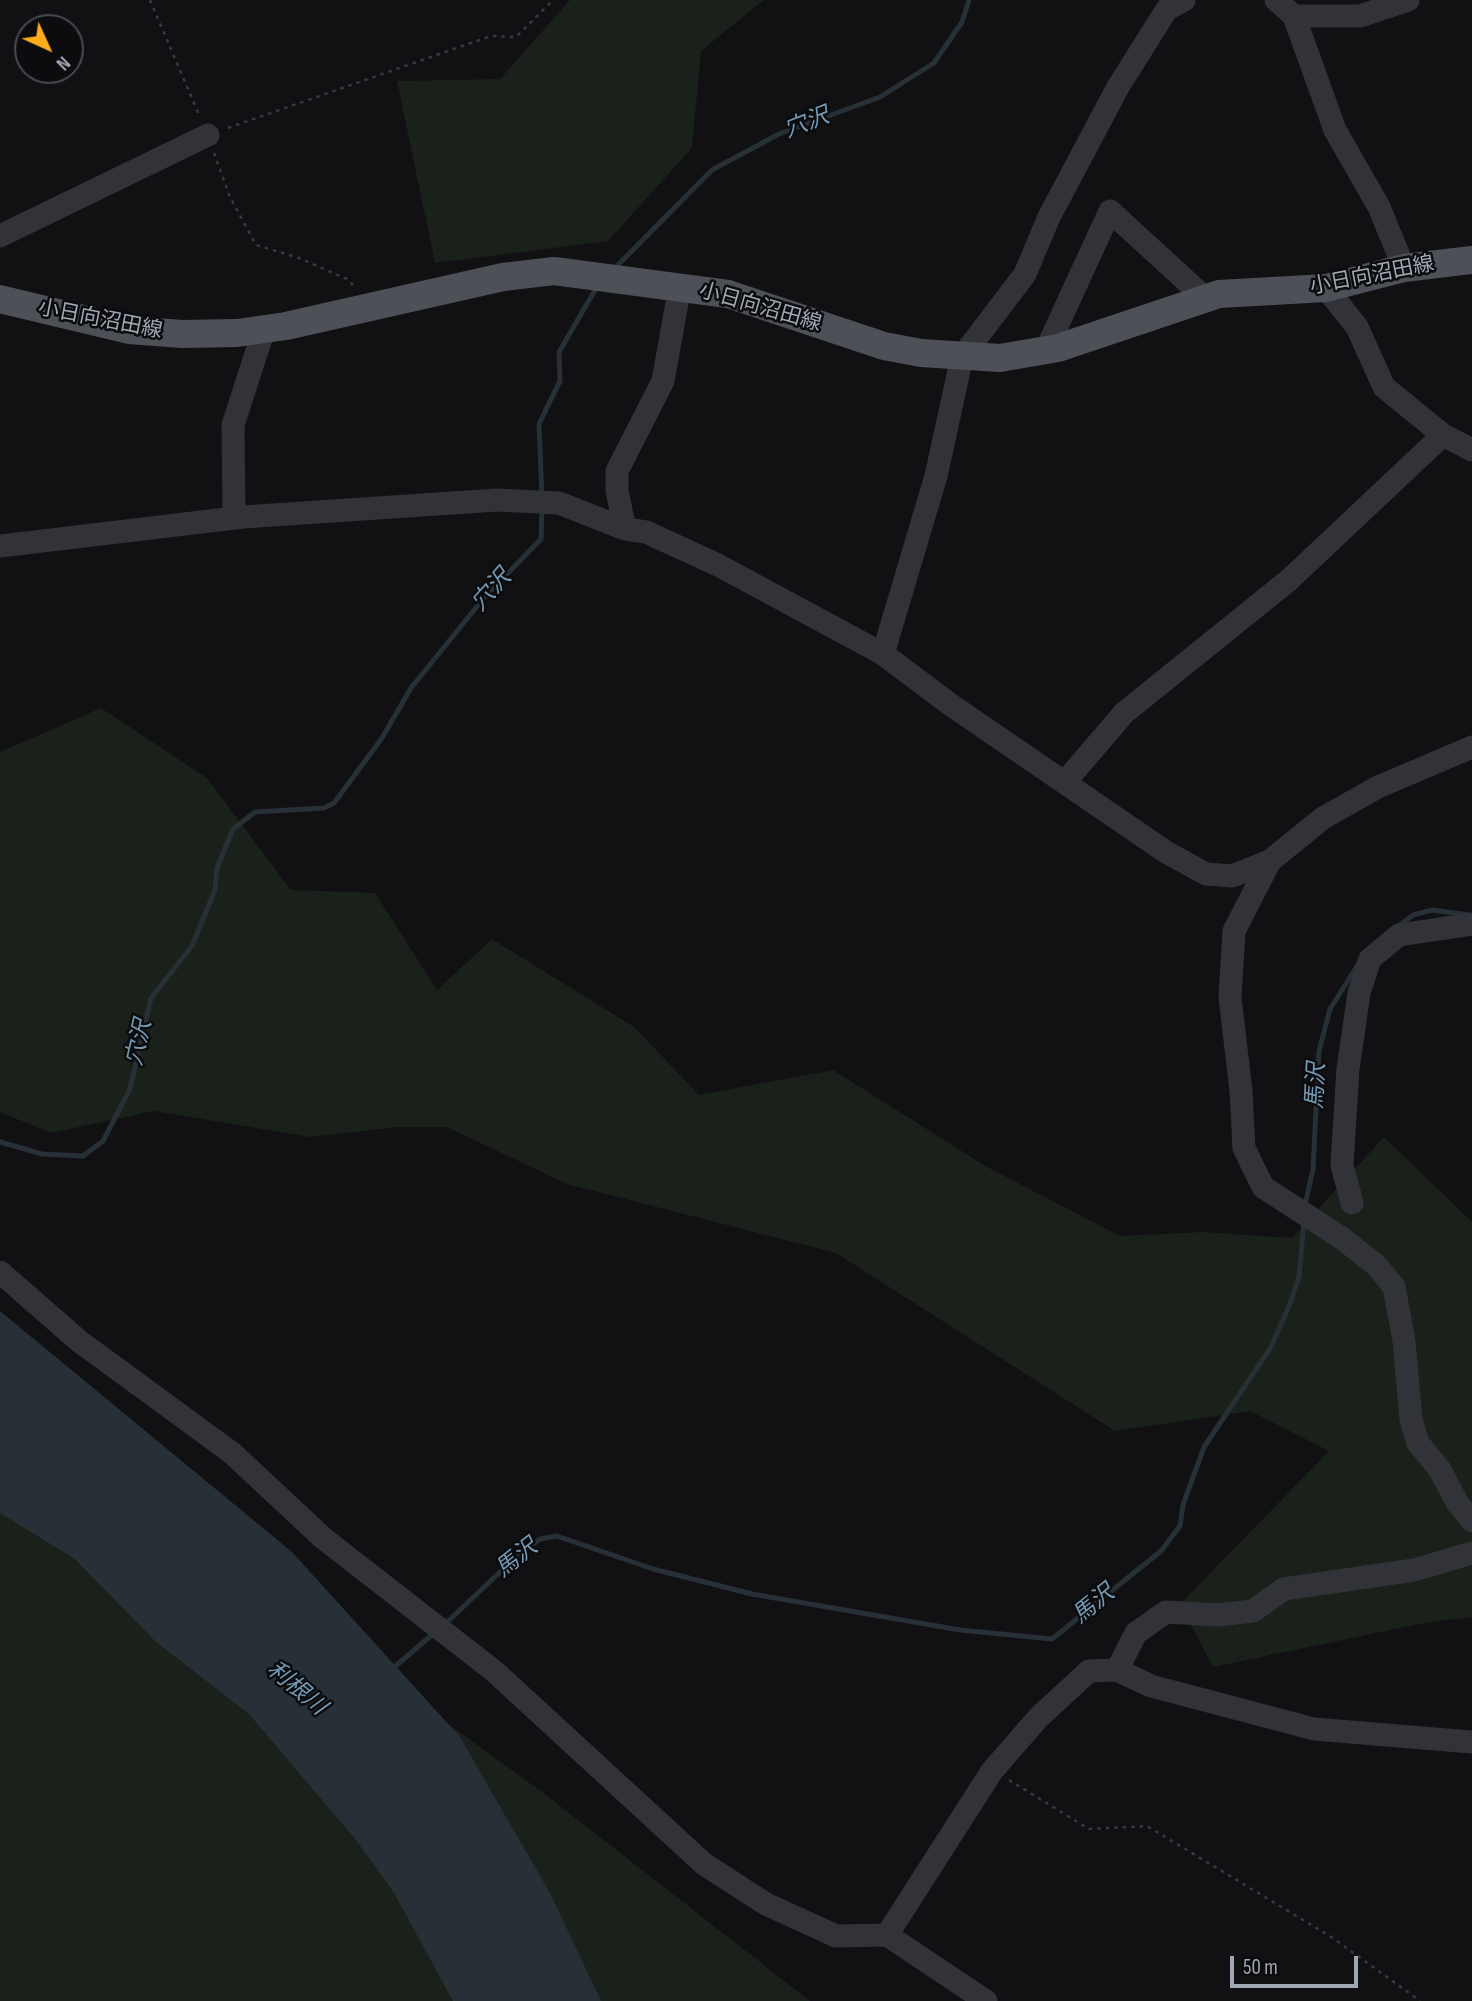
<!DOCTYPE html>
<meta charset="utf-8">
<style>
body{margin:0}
#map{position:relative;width:1472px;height:2001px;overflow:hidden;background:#111113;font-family:"Sofia Sans Condensed",sans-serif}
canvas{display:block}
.north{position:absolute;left:14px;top:14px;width:70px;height:70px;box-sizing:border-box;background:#0c0c0e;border:2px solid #484a51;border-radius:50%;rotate:135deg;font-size:19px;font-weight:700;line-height:28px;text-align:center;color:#a1a8b5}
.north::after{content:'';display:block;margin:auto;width:24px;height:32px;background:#ffad1d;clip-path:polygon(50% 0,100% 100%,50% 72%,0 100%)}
.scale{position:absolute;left:1230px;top:1956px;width:128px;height:32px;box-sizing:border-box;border:4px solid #a1a8b5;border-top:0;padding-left:9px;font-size:21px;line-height:24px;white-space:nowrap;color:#a1a8b5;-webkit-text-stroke:5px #0c0c0e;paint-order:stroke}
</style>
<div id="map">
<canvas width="1472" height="2001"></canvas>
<div class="north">N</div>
<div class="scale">50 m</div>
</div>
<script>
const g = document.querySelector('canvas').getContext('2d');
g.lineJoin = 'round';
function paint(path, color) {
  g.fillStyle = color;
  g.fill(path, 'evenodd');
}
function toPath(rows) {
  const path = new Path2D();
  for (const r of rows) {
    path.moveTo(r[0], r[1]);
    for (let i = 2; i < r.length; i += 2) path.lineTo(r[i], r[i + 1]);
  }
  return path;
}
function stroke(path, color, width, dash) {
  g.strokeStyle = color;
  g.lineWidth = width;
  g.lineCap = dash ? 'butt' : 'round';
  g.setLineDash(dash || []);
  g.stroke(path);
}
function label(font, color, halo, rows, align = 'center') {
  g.font = font + ' "Sofia Sans Condensed","Noto Sans JP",sans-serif';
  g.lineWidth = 5;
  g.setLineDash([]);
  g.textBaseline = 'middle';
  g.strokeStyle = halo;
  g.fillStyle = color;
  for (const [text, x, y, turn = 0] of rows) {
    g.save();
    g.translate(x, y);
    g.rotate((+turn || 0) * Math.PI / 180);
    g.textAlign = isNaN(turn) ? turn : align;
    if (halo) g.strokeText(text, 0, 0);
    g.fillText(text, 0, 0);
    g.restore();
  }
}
paint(toPath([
 [570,0,764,0,701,51,692,148,608,241,435,263,397,81,500,79],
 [101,708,207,778,291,890,375,893,437,990,492,939,634,1027,699,1095,833,1070,987,1167,1120,1236,1203,1232,1292,1238,1384,1137,1472,1222,1472,1617,1424,1623,1213,1667,1180,1604,1329,1451,1250,1411,1115,1431,836,1253,567,1184,447,1127,398,1127,310,1137,154,1111,51,1133,0,1112,0,752],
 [0,1397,546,1795,810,2001,0,2001]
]), '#19211a');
paint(toPath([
 [0,1311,292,1552,460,1737,551,1895,601,2001,453,2001,393,1891,356,1840,249,1714,155,1641,75,1559,0,1513]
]), '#273037');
stroke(toPath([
 [615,268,712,170,779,134,880,97,934,63,962,22,969,0],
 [542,498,539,424,560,381,559,352,598,285],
 [1399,926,1413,915,1432,910,1469,915],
 [0,1142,42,1154,83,1156,103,1141,130,1089,151,998,192,946,215,890,217,868,233,829,255,812,324,808,334,803,382,738,411,688,483,599,541,539,542,507],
 [1305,1205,1313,1169,1319,1051,1330,1009,1359,963],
 [444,1625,517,1556,540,1539,557,1536,653,1569,752,1594,960,1630,1052,1639,1161,1551,1180,1526,1183,1505,1204,1447,1271,1347,1289,1306,1299,1277,1304,1222],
 [391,1670,434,1633]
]), '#273037', 5);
stroke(toPath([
 [150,0,200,117],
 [228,128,491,36,516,37,553,0],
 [214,153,230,197,256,245,299,258,349,280,355,288],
 [1009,1780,1089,1829,1147,1826,1333,1938,1420,2001]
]), '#383a3f', 2.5, [3.5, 5]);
stroke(toPath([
 [1276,0,1294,16,1360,16,1408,0],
 [1294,16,1335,130,1379,207,1404,268],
 [0,236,208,135],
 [1326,288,1357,327,1384,387,1443,435,1472,450],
 [1046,350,1110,211,1205,298],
 [234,518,233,425,264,329],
 [625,529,617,491,617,471,663,381,680,286],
 [0,546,243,517,497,500,559,503,625,529,646,532,718,565,883,654,951,705,1166,852,1206,874,1232,876,1270,861,1323,818,1378,787,1472,747],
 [883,654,936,476,962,357,1025,274,1049,217,1118,87,1167,9,1184,0],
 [1065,782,1124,713,1289,580,1443,435],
 [1270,861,1234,931,1230,997,1241,1091,1244,1148,1263,1187,1343,1239,1377,1266,1394,1287,1404,1341,1411,1420,1418,1443,1440,1470,1458,1504,1472,1521],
 [1352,1203,1342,1165,1348,1069,1359,993,1370,959,1399,935,1472,924],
 [0,1272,79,1341,232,1453,323,1538,494,1671,704,1864,766,1904,836,1936,887,1935,986,2001],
 [1117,1670,1136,1633,1166,1612,1218,1615,1253,1611,1284,1589,1414,1570,1472,1553],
 [887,1935,992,1771,1039,1717,1089,1671,1117,1670,1151,1686,1314,1729,1472,1742]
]), '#323338', 23);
stroke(toPath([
 [0,299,129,330,182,334,237,333,286,326,503,277,554,271,728,294,884,346,921,353,1000,358,1058,348,1219,294,1326,288,1404,268,1472,260]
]), '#4e5057', 28);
label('21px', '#a1a8b5', '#0c0c0e', [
 ["小日向沼田線",1372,276,-11],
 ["小日向沼田線",760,308,16],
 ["小日向沼田線",100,320,11]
]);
label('italic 23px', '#7598b3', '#0c0c0e', [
 ["穴沢",807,124,-21],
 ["穴沢",492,591,-48],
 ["穴沢",140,1043,-77],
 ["馬沢",1317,1086,-87],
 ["馬沢",517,1559,-38],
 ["馬沢",1094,1605,-39],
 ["利根川",296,1689,40]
]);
</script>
